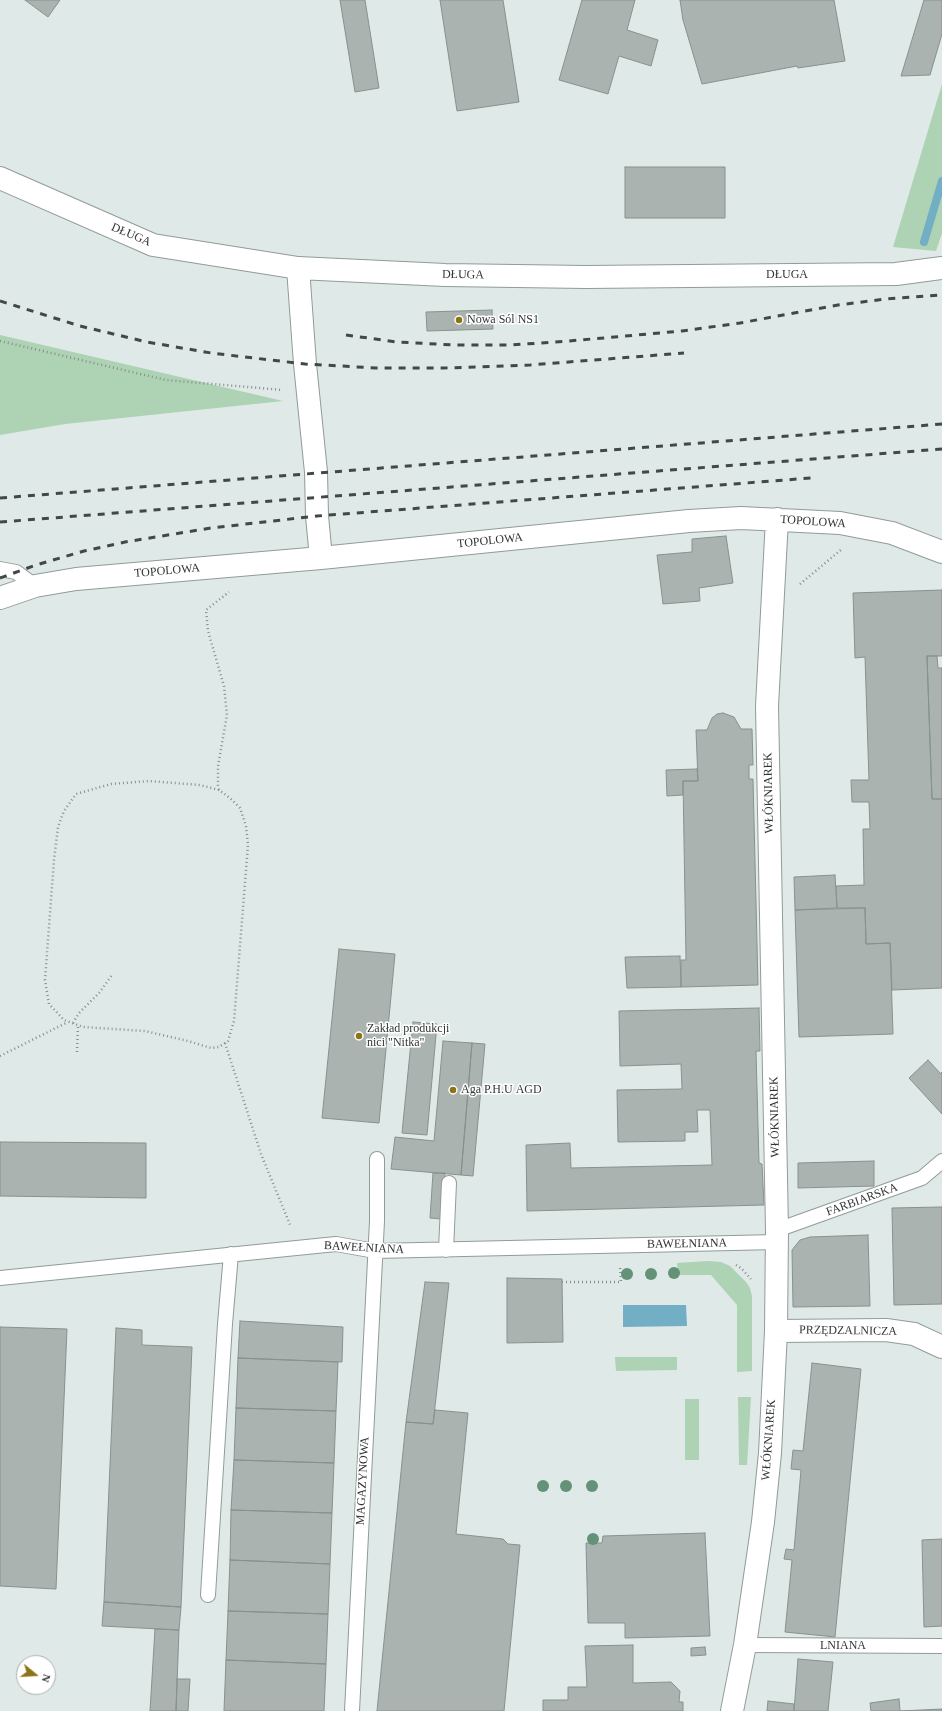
<!DOCTYPE html>
<meta charset="utf-8">
<style>
body{margin:0}
#map{position:relative;width:942px;height:1711px;overflow:hidden;background:#dfe9e8;font-family:"Times New Roman",serif}
canvas{display:block}
.north{position:absolute;left:16px;top:1655px;width:40px;height:40px;box-sizing:border-box;background:#fff;border:1px solid #adaeae;border-radius:50%;rotate:108deg;font-size:11px;font-weight:700;line-height:16px;text-align:center;color:#313534}
.north::after{content:'';display:block;margin:auto;width:14px;height:18px;background:#8b7418;clip-path:polygon(50% 0,100% 100%,50% 72%,0 100%)}
</style>
<div id="map">
<canvas width="942" height="1711"></canvas>
<div class="north">N</div>
</div>
<script>
const g = document.querySelector('canvas').getContext('2d');
g.lineJoin = 'round';
function paint(path, color) {
  g.fillStyle = color;
  g.fill(path, 'evenodd');
}
function toPath(rows) {
  const path = new Path2D();
  for (const r of rows) {
    path.moveTo(r[0], r[1]);
    for (let i = 2; i < r.length; i += 2) path.lineTo(r[i], r[i + 1]);
  }
  return path;
}
function stroke(path, color, width, dash) {
  g.strokeStyle = color;
  g.lineWidth = width;
  g.lineCap = dash ? 'butt' : 'round';
  g.setLineDash(dash || []);
  g.stroke(path);
}
function label(font, color, halo, rows, align = 'center') {
  g.font = font + ' "Times New Roman",serif';
  g.lineWidth = 3;
  g.setLineDash([]);
  g.textBaseline = 'middle';
  g.strokeStyle = halo;
  g.fillStyle = color;
  for (const [text, x, y, turn = 0] of rows) {
    g.save();
    g.translate(x, y);
    g.rotate((+turn || 0) * Math.PI / 180);
    g.textAlign = isNaN(turn) ? turn : align;
    if (halo) g.strokeText(text, 0, 0);
    g.fillText(text, 0, 0);
    g.restore();
  }
}
paint(toPath([
 [942,84,942,233,936,251,893,247],
 [0,335,283,401,65,424,0,435],
 [707,1261,721,1262,730,1266,746,1282,750,1288,752,1296,752,1371,737,1372,737,1305,711,1275,678,1275,677,1263],
 [615,1357,677,1357,677,1370,616,1371],
 [738,1397,751,1397,747,1465,739,1465],
 [685,1399,699,1399,699,1460,685,1460]
]), '#aed2b4');
paint(toPath([
 [623,1305,686,1305,687,1326,623,1327]
]), '#72aec4');
stroke(toPath([
 [924,242,942,181]
]), '#72aec4', 8);
const building = toPath([
 [25,0,60,0,48,17,25,0],
 [340,0,365,0,379,88,355,92,340,0],
 [440,0,503,0,519,102,457,111,440,0],
 [582,0,635,0,627,30,658,40,651,66,619,56,608,94,559,80,582,0],
 [680,0,834,0,845,61,798,68,797,66,702,84,683,20,680,0],
 [924,0,942,0,942,34,930,75,901,76,924,0],
 [625,167,725,167,725,218,625,218,625,167],
 [492,310,493,329,427,331,426,312,492,310],
 [726,536,733,583,699,588,700,601,663,604,657,555,692,552,692,539,726,536],
 [942,590,942,656,927,656,932,799,942,799,942,988,892,990,890,943,866,944,865,908,837,908,836,886,864,885,863,829,870,829,869,802,852,802,851,780,869,780,865,657,855,658,853,593,942,590],
 [927,656,937,656,938,668,942,668,942,799,932,799,927,656],
 [723,713,734,717,741,729,752,729,753,765,749,765,749,779,753,779,758,985,681,987,681,960,686,960,683,781,698,781,696,730,707,730,712,718,717,714,723,713],
 [697,769,698,781,683,781,683,795,667,796,666,770,697,769],
 [835,875,837,908,795,910,794,877,835,875],
 [865,908,866,944,890,943,893,1034,799,1037,795,910,865,908],
 [339,949,395,954,379,1123,322,1118,339,949],
 [680,956,681,987,627,988,625,957,680,956],
 [759,1008,760,1051,756,1051,759,1163,762,1164,764,1205,527,1211,526,1145,570,1143,571,1168,712,1165,710,1110,697,1110,698,1132,685,1132,685,1141,618,1142,617,1090,682,1089,681,1064,620,1066,619,1011,759,1008],
 [413,1022,437,1024,427,1135,402,1133,413,1022],
 [443,1041,472,1043,461,1175,391,1169,395,1137,434,1141,443,1041],
 [472,1043,485,1044,473,1176,461,1175,472,1043],
 [928,1060,941,1074,942,1072,942,1114,909,1078,928,1060],
 [0,1142,146,1143,146,1198,0,1196,0,1142],
 [874,1161,874,1186,798,1188,798,1163,874,1161],
 [433,1173,445,1173,441,1219,430,1218,433,1173],
 [942,1207,942,1304,894,1305,892,1208,942,1207],
 [868,1235,870,1306,793,1307,792,1250,800,1240,810,1237,868,1235],
 [507,1278,562,1279,563,1342,507,1343,507,1278],
 [425,1282,449,1283,433,1424,406,1422,425,1282],
 [240,1321,343,1327,342,1362,238,1358,240,1321],
 [0,1327,67,1329,56,1589,0,1586,0,1327],
 [116,1328,142,1330,142,1345,192,1347,181,1607,104,1602,116,1328],
 [238,1358,338,1362,336,1411,236,1408,238,1358],
 [812,1363,861,1369,835,1637,785,1632,792,1560,784,1559,786,1549,794,1550,801,1470,791,1469,793,1450,803,1451,812,1363],
 [236,1408,336,1411,334,1463,234,1460,236,1408],
 [435,1410,468,1413,456,1534,503,1539,508,1544,520,1545,504,1711,377,1711,406,1422,433,1424,435,1410],
 [234,1460,334,1463,332,1513,231,1510,234,1460],
 [231,1510,332,1513,330,1564,230,1560,231,1510],
 [705,1533,710,1636,625,1638,625,1623,588,1623,586,1543,602,1543,603,1536,705,1533],
 [942,1539,942,1626,924,1627,922,1540,942,1539],
 [230,1560,330,1564,328,1614,228,1611,230,1560],
 [104,1602,181,1607,179,1630,102,1626,104,1602],
 [228,1611,328,1614,326,1664,226,1660,228,1611],
 [155,1629,179,1630,176,1711,150,1711,155,1629],
 [633,1645,633,1683,671,1682,680,1691,679,1702,683,1702,683,1711,543,1711,543,1700,568,1700,568,1687,587,1687,585,1646,633,1645],
 [705,1647,706,1655,691,1656,691,1648,705,1647],
 [798,1659,833,1662,828,1711,794,1711,798,1659],
 [226,1660,326,1664,324,1711,224,1711,226,1660],
 [177,1679,190,1679,188,1711,176,1711,177,1679],
 [899,1699,900,1711,942,1709,942,1711,871,1711,870,1703,899,1699],
 [768,1701,794,1704,794,1711,767,1711,768,1701]
]);
paint(building, '#aab3af');
stroke(building, '#88918d', 1);
const lane = toPath([
 [0,569,16,572,35,586],
 [777,1230,922,1178,942,1161],
 [446,1250,449,1183],
 [0,1278,336,1244,375,1251,777,1242],
 [208,1595,225,1324,231,1254],
 [745,1645,942,1646],
 [352,1711,377,1221,377,1159]
]);
const street = toPath([
 [0,178,153,245,298,268,445,275,586,277,896,274,942,268],
 [298,268,305,364,316,472,317,516,321,558],
 [0,598,35,586,76,579,321,558,689,521,741,518,840,523,892,533,942,552],
 [776,1331,886,1330,914,1334,942,1347],
 [732,1711,745,1645,763,1522,770,1453,776,1331,777,1230,767,706,777,519]
]);
stroke(lane, '#919b9a', 16);
stroke(street, '#919b9a', 24);
stroke(toPath([
 [0,341,166,380,283,390],
 [800,584,842,549],
 [219,790,200,785,149,781,111,784,76,794,64,811,58,827,54,860,45,980,49,1004,64,1020,83,1027,145,1031,188,1041,211,1048,219,1047,228,1041,234,1021,248,845,246,826,240,808,230,798,219,790,218,785,218,766,227,715,224,686,208,631,206,610,229,592],
 [73,1023,79,1013,99,993,112,975],
 [225,1043,261,1154,291,1227],
 [77,1052,78,1025],
 [0,1056,68,1022],
 [736,1265,741,1268,751,1279],
 [562,1282,621,1282,620,1266]
]), '#878e8d', 2.5, [1, 3]);
stroke(lane, '#fff', 14);
stroke(street, '#fff', 22);
stroke(toPath([
 [0,301,80,326,147,342,211,353,305,364,376,368,444,368,530,365,684,353],
 [346,335,397,342,453,345,511,345,569,341,682,331,740,323,838,305,886,299,942,295],
 [0,498,942,424],
 [0,522,942,449],
 [0,578,36,565,84,551,125,542,211,528,317,516,811,478]
]), '#434847', 3, [7, 7]);
g.fillStyle = '#649278';
for (const [x, y] of [
 [674,1273],
 [627,1274],
 [651,1274],
 [543,1486],
 [566,1486],
 [592,1486],
 [593,1539]
]) {
  g.beginPath();
  g.arc(x, y, 6, 0, 2 * Math.PI);
  g.fill();
}
for (const [x, y, r, color] of [
 [459,320,4,"#8b7418"],
 [359,1036,4,"#8b7418"],
 [453,1090,4,"#8b7418"]
]) {
  const dot = new Path2D();
  dot.arc(x, y, r, 0, 2 * Math.PI);
  g.fillStyle = color;
  g.fill(dot);
  stroke(dot, '#fff', 1.5);
}
label('12px', '#313534', '#fff', [
 ["DŁUGA",131,235,23],
 ["DŁUGA",463,275,1],
 ["DŁUGA",787,275],
 ["TOPOLOWA",813,522,4],
 ["TOPOLOWA",490,541,-6],
 ["TOPOLOWA",167,571,-5],
 ["WŁÓKNIAREK",769,793,-91],
 ["WŁÓKNIAREK",775,1117,-91],
 ["FARBIARSKA",862,1200,-20],
 ["BAWEŁNIANA",687,1244,-1],
 ["BAWEŁNIANA",364,1248,3],
 ["PRZĘDZALNICZA",848,1331,1],
 ["WŁÓKNIAREK",769,1440,-86],
 ["MAGAZYNOWA",363,1481,-87],
 ["LNIANA",843,1646]
]);
label('12px', '#313534', '#fff', [
 ["Nowa Sól NS1",467,320],
 ["Zakład produkcji",367,1029],
 ["nici \"Nitka\"",367,1043],
 ["Aga P.H.U AGD",461,1090]
], 'left');
</script>
